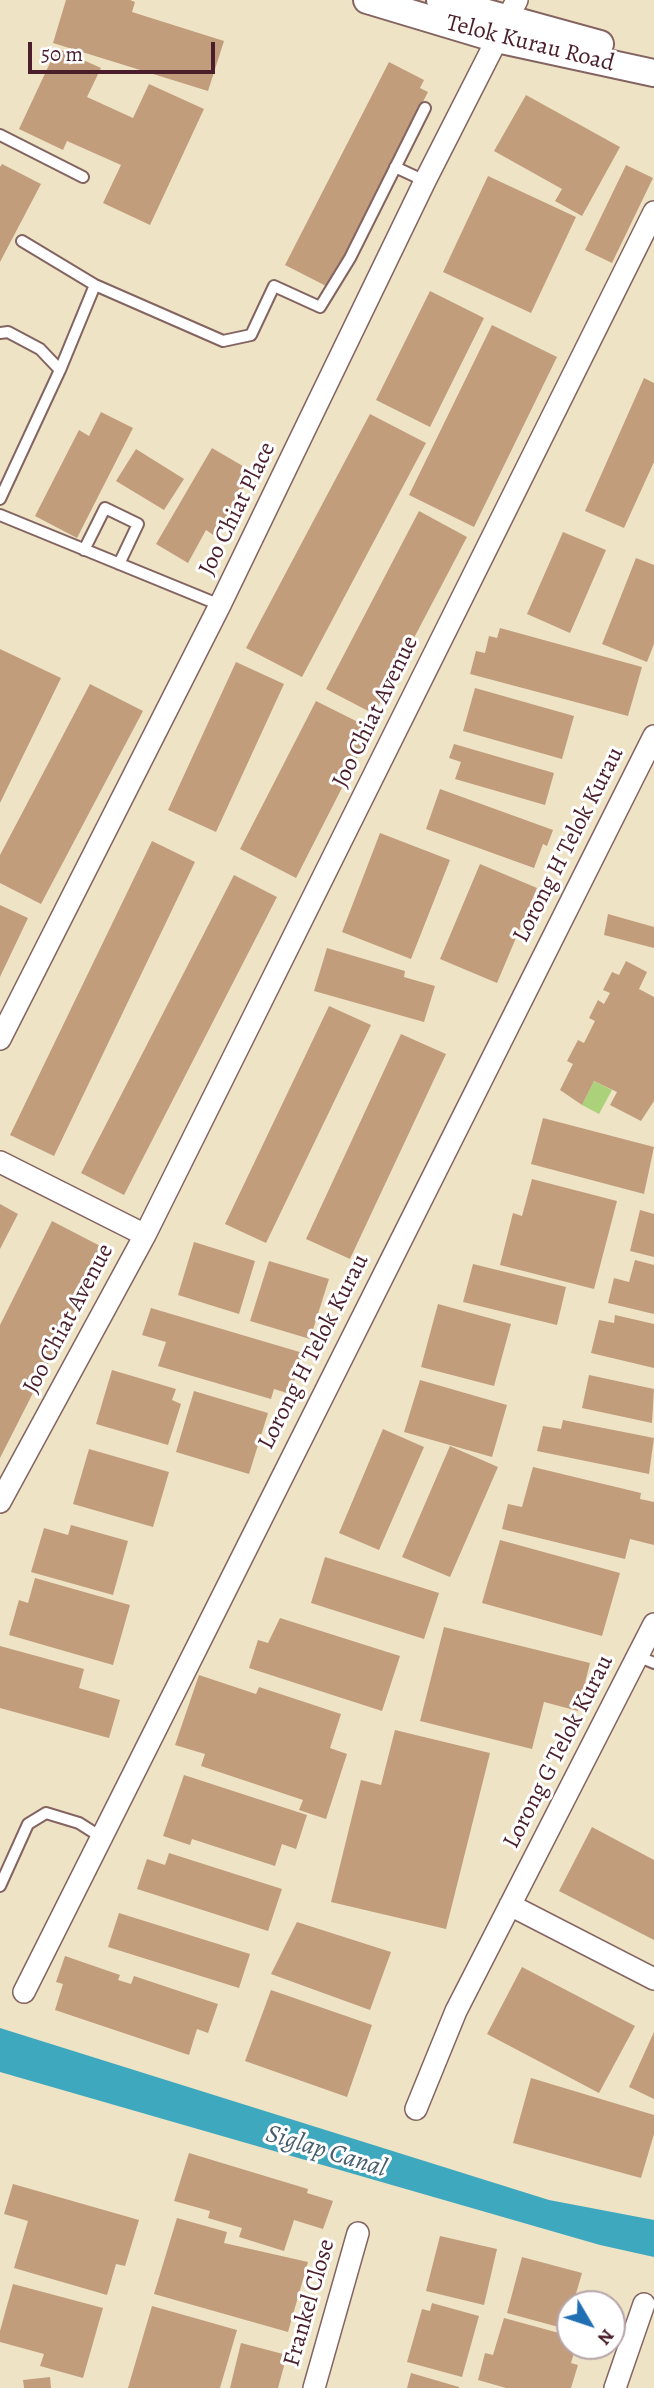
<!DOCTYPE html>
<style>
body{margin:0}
#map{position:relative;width:654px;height:2388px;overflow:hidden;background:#efe3c6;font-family:Alegreya,serif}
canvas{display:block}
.north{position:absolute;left:556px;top:2290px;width:70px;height:70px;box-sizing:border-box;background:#fff;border:2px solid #b7a5aa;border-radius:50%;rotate:129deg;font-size:19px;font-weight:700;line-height:28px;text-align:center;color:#4a1f2b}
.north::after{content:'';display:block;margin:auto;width:24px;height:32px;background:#1f6fb2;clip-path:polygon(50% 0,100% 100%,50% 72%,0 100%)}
.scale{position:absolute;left:28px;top:42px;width:187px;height:32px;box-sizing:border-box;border:4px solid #4a1f2b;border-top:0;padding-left:9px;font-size:21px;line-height:24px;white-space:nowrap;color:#4a1f2b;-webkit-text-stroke:5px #fff;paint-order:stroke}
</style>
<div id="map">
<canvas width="654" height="2388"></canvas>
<div class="north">N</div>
<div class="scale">50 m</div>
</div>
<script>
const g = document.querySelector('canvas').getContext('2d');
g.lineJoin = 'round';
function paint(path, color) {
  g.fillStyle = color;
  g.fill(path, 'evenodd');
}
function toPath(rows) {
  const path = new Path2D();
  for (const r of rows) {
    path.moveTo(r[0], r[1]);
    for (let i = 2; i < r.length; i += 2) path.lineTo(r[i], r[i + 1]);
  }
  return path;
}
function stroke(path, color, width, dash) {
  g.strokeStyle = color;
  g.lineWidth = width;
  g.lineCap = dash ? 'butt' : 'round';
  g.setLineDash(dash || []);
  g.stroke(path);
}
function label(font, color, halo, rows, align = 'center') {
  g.font = font + ' Alegreya,serif';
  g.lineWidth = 6;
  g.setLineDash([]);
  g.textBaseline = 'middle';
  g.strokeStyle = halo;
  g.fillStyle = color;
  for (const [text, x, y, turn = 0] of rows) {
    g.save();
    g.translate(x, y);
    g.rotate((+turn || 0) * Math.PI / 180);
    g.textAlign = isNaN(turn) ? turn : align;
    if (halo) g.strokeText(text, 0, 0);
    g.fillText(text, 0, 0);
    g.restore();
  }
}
paint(toPath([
 [594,1081,612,1090,599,1114,582,1105]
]), '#acd17b');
paint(toPath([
 [0,2028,549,2200,654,2220,654,2257,600,2245,0,2072]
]), '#3ea9be');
paint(toPath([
 [66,0,130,0,135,2,132,12,224,41,208,91,53,43],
 [57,48,101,68,87,97,133,118,149,84,204,109,150,225,103,203,121,165,67,141,63,150,19,129],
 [389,62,424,80,420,88,428,92,328,287,285,265],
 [526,95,620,147,582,216,555,201,562,189,494,151],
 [2,164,41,184,0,262,0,167],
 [626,165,653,178,612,263,585,250],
 [488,176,576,217,531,313,443,272],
 [430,291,484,318,430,427,376,400],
 [492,325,557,357,474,527,409,495],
 [644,378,654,383,654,462,624,528,585,511],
 [101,412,133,428,77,538,35,516,79,430,89,436],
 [370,414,426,443,302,677,246,648],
 [212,448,253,472,215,536,206,530,188,563,156,544],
 [136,449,184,479,164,510,116,481],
 [419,511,467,537,374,714,326,689],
 [563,532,606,550,570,633,527,614],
 [636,558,654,565,654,644,647,662,602,644],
 [500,628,642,667,628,716,470,674,476,651,485,653,489,636,497,638],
 [0,649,61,678,0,803],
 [236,662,284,684,216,832,168,810],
 [90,684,143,711,41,904,0,883,0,855],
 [475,688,574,716,562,759,463,731],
 [316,701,372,729,296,878,240,849],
 [454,744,554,773,545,805,455,779,461,762,449,758],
 [440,789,553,830,547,846,543,844,534,868,426,829],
 [380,833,450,860,411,959,342,932],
 [152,841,195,862,54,1156,10,1135],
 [480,864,537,888,497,983,440,959],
 [234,875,277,897,124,1195,81,1173],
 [0,905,28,918,0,977],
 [608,914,654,927,654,948,604,935],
 [327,948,405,971,404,977,435,986,424,1022,314,991],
 [626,961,647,972,639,989,654,997,654,1101,641,1121,610,1105,617,1092,594,1081,582,1105,560,1090,573,1064,567,1061,578,1040,584,1043,595,1021,589,1018,598,1000,604,1004,610,993,603,990,612,972,619,975],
 [329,1006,371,1025,266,1243,225,1224],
 [401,1034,446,1054,350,1259,306,1239],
 [543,1118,654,1147,644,1194,531,1164],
 [532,1179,617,1201,594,1289,500,1265,513,1213,522,1216],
 [0,1204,18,1214,0,1249],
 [640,1210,654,1214,654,1257,630,1251],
 [52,1221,106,1249,0,1458,0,1325],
 [194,1242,255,1261,239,1314,178,1295],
 [635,1260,654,1265,654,1314,608,1303,614,1278,629,1282],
 [269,1261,329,1279,310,1339,250,1321],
 [473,1264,566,1287,557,1325,463,1302],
 [438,1304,511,1324,494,1386,421,1367],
 [151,1308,303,1353,290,1394,274,1389,271,1399,158,1366,166,1342,142,1335],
 [615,1315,654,1324,654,1368,591,1353,599,1320,614,1323],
 [112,1370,176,1389,172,1400,181,1404,168,1445,96,1424],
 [589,1375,654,1389,652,1423,582,1408],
 [420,1380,507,1405,492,1457,404,1432],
 [194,1391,268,1413,249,1474,176,1452],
 [563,1420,654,1438,649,1474,537,1451,543,1426,561,1429],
 [383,1429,424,1447,379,1550,339,1533],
 [450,1446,498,1467,450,1577,402,1557],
 [89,1449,169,1472,153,1527,73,1504],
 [533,1467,641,1493,640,1499,654,1502,654,1545,630,1539,625,1559,502,1529,508,1504,522,1507],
 [71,1525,128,1541,113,1595,31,1572,44,1528,68,1535],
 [500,1540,620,1573,602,1636,482,1603],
 [325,1557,439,1593,424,1639,311,1603],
 [35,1578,130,1605,113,1665,9,1635,19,1600,28,1603],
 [280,1618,400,1656,382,1711,249,1668,258,1640,268,1643],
 [444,1627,590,1663,578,1711,544,1702,532,1749,420,1721],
 [0,1646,84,1669,79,1688,120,1700,109,1738,0,1708],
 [199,1675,256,1694,259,1687,341,1714,330,1748,347,1754,326,1819,299,1810,303,1800,201,1766,205,1754,175,1745],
 [395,1730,490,1753,446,1929,331,1902,361,1780,381,1785],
 [184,1775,307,1815,296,1849,282,1844,275,1866,192,1839,190,1845,163,1836],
 [592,1827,654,1860,654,1940,559,1891],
 [169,1853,282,1889,268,1931,137,1889,147,1859,165,1865],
 [119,1913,250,1954,239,1988,108,1947],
 [297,1922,391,1952,370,2010,271,1974],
 [65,1956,120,1975,118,1980,131,1984,134,1976,218,2004,208,2033,197,2029,189,2055,55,2010,63,1984,56,1982],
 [522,1967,635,2026,599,2093,487,2034],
 [271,1990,372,2025,347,2097,245,2061],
 [654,2032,654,2099,629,2087],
 [531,2078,654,2115,654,2134,641,2178,513,2143],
 [189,2153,308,2189,307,2193,333,2201,323,2229,294,2220,284,2251,239,2237,242,2228,208,2218,210,2211,174,2201],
 [13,2184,139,2220,125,2266,116,2264,107,2295,14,2268,28,2221,4,2214],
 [177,2218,227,2232,224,2243,308,2262,288,2332,154,2294],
 [440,2236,497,2249,484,2305,426,2291],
 [522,2257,582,2273,573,2304,570,2304,566,2329,507,2313],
 [13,2284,103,2308,83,2378,40,2366,44,2354,0,2342,0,2331],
 [432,2303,479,2316,462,2377,407,2362,422,2309,430,2311],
 [152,2306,237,2330,220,2388,128,2388],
 [504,2318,570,2336,570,2346,576,2346,571,2363,578,2365,571,2388,506,2388,478,2380,485,2353,493,2355],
 [241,2343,287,2355,278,2388,230,2388],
 [411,2373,459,2387,459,2388,407,2388],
 [50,2377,51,2388,24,2388,23,2380]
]), '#c19d7c');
const service = toPath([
 [0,135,83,177],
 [395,167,425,181],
 [22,241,95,285,223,341,251,335,274,286,320,307,350,258,425,108],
 [0,333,8,332,40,349,60,370,0,499],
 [60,370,95,285],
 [0,515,220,605],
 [84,550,105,508,138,524,119,564],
 [637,1656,654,1663],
 [0,1886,28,1824,46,1813,79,1823,101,1837]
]);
const minor = toPath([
 [0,1039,220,605,425,181,517,0],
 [0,1162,145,1235],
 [0,1502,145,1235,654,212],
 [510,1905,654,1979],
 [24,1992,654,736],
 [416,2109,456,2011,654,1624],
 [314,2388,358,2233],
 [615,2388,644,2304]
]);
const tertiary = toPath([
 [367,0,497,39,654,73],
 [440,0,600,44]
]);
stroke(service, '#846461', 14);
stroke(minor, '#846461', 24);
stroke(tertiary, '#846461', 30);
stroke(service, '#fff', 10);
stroke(minor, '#fff', 21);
stroke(tertiary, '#fff', 26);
label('24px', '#4a1f2b', '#fff', [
 ["Telok Kurau Road",530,44,14],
 ["Joo Chiat Place",238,509,-64],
 ["Joo Chiat Avenue",376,712,-64],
 ["Lorong H Telok Kurau",569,845,-63],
 ["Joo Chiat Avenue",69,1319,-62],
 ["Lorong H Telok Kurau",314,1352,-63],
 ["Lorong G Telok Kurau",559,1752,-63],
 ["Frankel Close",310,2303,-74]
]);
label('italic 26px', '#455d6d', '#fff', [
 ["Siglap Canal",326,2152,17]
]);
</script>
